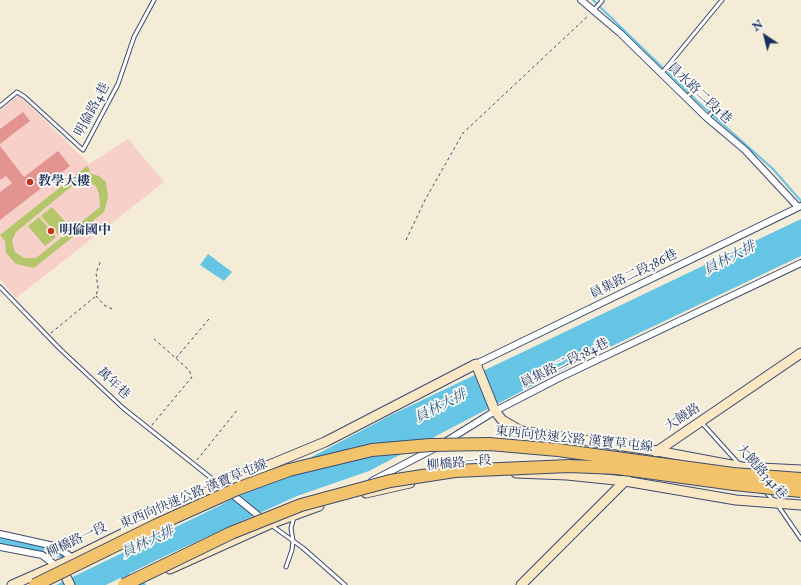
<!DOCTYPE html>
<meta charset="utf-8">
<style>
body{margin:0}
#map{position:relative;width:801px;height:585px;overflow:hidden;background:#f4ecd6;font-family:"IM FELL Double Pica",serif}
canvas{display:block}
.north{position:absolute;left:745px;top:16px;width:40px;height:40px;-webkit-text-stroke:3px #fdfcf7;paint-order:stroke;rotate:325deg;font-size:11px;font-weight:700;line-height:16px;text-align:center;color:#1b2f5e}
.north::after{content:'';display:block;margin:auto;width:14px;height:18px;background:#1b2f5e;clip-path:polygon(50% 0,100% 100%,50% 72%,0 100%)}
</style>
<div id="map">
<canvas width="801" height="585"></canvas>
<div class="north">N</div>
</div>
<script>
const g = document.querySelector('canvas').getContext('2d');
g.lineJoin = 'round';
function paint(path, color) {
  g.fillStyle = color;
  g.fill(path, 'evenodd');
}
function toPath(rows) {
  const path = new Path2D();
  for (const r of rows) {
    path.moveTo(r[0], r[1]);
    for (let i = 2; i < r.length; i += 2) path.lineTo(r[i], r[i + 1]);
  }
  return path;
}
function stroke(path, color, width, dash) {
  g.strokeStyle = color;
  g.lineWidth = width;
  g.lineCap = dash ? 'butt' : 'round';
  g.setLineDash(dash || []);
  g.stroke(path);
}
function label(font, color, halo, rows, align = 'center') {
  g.font = font + ' "IM FELL Double Pica","Noto Serif TC",serif';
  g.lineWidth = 3.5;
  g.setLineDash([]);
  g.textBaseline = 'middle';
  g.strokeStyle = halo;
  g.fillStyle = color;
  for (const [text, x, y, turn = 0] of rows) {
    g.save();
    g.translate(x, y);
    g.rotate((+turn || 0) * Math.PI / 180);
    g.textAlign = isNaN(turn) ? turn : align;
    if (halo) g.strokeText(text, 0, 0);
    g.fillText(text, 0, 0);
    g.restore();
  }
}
paint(toPath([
 [19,95,89,164,128,139,164,182,16,298,0,279,0,110]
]), '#f7d1c9');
paint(toPath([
 [87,166,90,170,88,173,99,176,106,182,108,198,104,212,34,268,16,264,6,253,5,241,0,235],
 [78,181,87,181,96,186,99,194,100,207,36,258,24,258,15,252,12,241,16,232],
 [52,207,69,226,58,235,41,216],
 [39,217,56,237,45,246,28,226]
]), '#b3c669');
paint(toPath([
 [801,219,801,256,568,367,369,471,297,496,165,556,106,585,56,585,217,507,391,415],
 [208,254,232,272,224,281,200,265]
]), '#66c5e4');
stroke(toPath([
 [593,0,699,103,773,169,801,201]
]), '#66c5e4', 2);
stroke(toPath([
 [0,540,51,551,63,555,66,561],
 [117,572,142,585]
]), '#66c5e4', 7);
paint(toPath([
 [23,112,30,121,0,144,0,129],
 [0,146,24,177,58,151,70,166,0,220,0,192,12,183,6,176,0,180]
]), '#e39390');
const lane = toPath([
 [593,11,602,1,601,0],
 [661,74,722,0],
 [686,98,693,91],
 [0,106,17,92,25,97,83,150,118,84,134,37,154,0],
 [707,118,714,110],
 [0,287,60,349,123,408,220,485],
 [701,422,739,464],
 [765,491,773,500],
 [777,504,801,539],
 [271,525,303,548,345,585],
 [286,567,292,550,293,541,291,528,294,517]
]);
const street = toPath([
 [581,0,620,33,707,118,745,150,798,207],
 [476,364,801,206],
 [445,442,495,411,559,378,801,263],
 [372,481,437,447],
 [228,491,265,521],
 [0,534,54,546,73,558],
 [0,547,42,555,55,565]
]);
const secondary = toPath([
 [656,452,801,353],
 [516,473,567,475,625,481,736,500,801,505],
 [366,493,410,483],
 [58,567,64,573,70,585],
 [170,569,270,524,319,506],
 [12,585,71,559,221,485,325,442,476,364,495,411,502,420,521,431,657,451,742,467,801,470],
 [521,585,627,479]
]);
stroke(lane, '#3c4b70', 5);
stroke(street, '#3c4b70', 8);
stroke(secondary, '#3c4b70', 11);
stroke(toPath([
 [406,240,425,200,463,133,589,15],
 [96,296,104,305,114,310],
 [51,333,96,296,98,288,96,273,101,260],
 [176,358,209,319],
 [152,425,192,377,189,370,153,338],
 [197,460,238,409]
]), '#3c4b70', 1, [3, 3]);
stroke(lane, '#fff', 3);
stroke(street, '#fff', 6);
stroke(secondary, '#fae7c3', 9);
const highwayBridge = toPath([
 [35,585,157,525,237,489,289,470,372,450,430,445,489,444,558,450,733,474,801,479],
 [124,585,231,533,301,505,390,481,455,471,569,466,617,468,734,484,801,491]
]);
stroke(highwayBridge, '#3c4b70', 14, []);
stroke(highwayBridge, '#f2c36a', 12);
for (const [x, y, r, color] of [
 [30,182,4,"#c8321e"],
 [51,231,4,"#c8321e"]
]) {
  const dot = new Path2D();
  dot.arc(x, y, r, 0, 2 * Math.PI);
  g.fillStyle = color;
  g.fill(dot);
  stroke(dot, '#fdfcf7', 1.5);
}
label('13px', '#1b2f5e', '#fdfcf7', [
 ["員水路二段1巷",699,94,43],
 ["明倫路4巷",93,110,-62],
 ["員集路二段386巷",634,275,-26],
 ["員集路二段384巷",565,364,-26],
 ["萬年巷",113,384,43],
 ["大饒路",683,418,-33],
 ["東西向快速公路 漢寶草屯線",574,440,6],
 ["柳橋路一段",459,464,-5],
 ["大饒路341巷",761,472,48],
 ["東西向快速公路 漢寶草屯線",194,495,-23],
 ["柳橋路一段",77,541,-25]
]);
label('bold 13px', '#1b2f5e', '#fdfcf7', [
 ["教學大樓",38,182],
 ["明倫國中",59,231]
], 'left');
label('italic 14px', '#325c86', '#fdfcf7', [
 ["員林大排",730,259,-27],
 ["員林大排",441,407,-27],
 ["員林大排",148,543,-25]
]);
</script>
